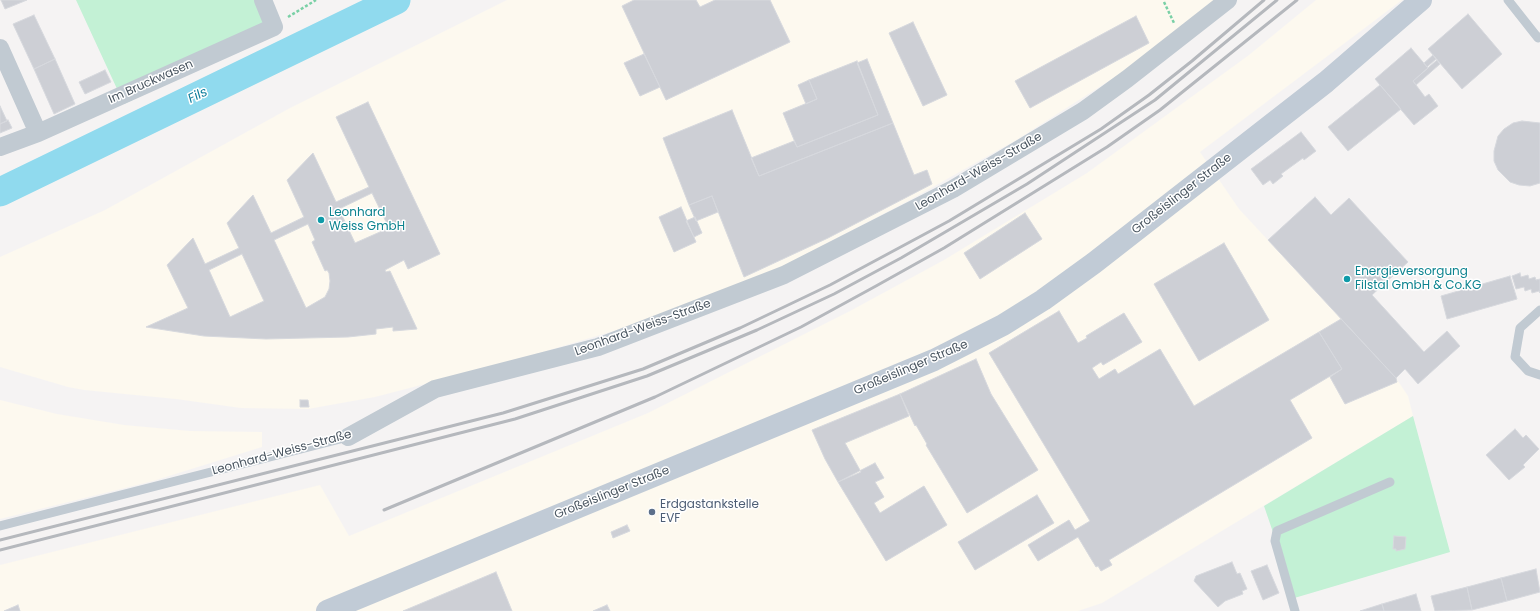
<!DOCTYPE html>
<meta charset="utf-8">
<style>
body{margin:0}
canvas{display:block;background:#f5f3f3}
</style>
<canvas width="1540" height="611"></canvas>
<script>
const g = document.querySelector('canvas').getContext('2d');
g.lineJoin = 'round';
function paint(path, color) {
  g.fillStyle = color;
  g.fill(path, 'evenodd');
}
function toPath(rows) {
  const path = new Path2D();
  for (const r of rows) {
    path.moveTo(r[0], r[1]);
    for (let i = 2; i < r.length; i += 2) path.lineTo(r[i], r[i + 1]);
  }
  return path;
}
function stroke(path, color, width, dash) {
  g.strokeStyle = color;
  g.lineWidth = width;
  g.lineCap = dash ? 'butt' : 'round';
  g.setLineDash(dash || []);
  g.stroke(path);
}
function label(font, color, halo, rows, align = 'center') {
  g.font = font + ' Poppins,sans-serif';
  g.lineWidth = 3;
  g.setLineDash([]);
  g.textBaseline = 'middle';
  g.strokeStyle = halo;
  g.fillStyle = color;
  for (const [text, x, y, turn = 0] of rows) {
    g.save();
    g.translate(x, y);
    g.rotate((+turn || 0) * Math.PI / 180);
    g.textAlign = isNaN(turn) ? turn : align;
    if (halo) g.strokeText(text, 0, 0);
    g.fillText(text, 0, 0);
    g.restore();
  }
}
paint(toPath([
 [507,0,1215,0,1154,52,1018,139,908,201,775,270,634,325,502,364,375,397,308,409,241,408,176,399,84,390,68,387,0,367,0,257,105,210,290,108],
 [1316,0,1402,0,1200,152,1239,209,1396,378,1408,396,1413,416,1102,603,1078,611,0,611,0,565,320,485,349,536,648,413,850,311,944,260,1087,173,1249,55],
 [0,400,57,414,124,425,190,431,262,432,262,447,153,481,0,519]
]), '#fdf9ef');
paint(toPath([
 [76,0,259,0,273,33,124,104],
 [1413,416,1450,552,1291,599,1276,541,1264,506]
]), '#c3f1d5');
stroke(toPath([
 [0,192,396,0]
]), '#90daee', 29);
const building = toPath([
 [1,0,27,0,5,9,1,0],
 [634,0,696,0,700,7,715,0,770,0,790,42,666,100,622,6,634,0],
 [1468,14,1502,54,1462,89,1428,49,1468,14],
 [34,15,55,59,34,69,13,24,34,15],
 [1136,16,1149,43,1030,108,1015,81,1136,16],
 [913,22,947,95,923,106,889,33,913,22],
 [1411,48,1428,68,1413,81,1425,97,1429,94,1438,106,1414,125,1375,79,1411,48],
 [644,54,660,87,640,96,624,63,644,54],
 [1433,55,1436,59,1427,67,1424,63,1433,55],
 [55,59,75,104,54,114,34,69,55,59],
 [867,59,893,123,759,176,751,158,794,141,797,147,878,115,857,63,867,59],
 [1437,60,1440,64,1416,85,1413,81,1437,60],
 [857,61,878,115,797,147,783,113,817,99,809,80,857,61],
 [105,70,111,82,85,94,79,82,105,70],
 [809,80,817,99,806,104,798,85,809,80],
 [1380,85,1401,109,1348,151,1328,127,1380,85],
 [368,102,440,254,408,269,404,260,385,270,386,272,390,271,417,329,393,331,393,327,376,329,376,334,348,337,266,339,204,336,146,327,188,308,167,265,193,238,205,264,239,248,227,223,253,195,271,233,304,217,287,180,313,153,336,202,369,187,336,117,368,102],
 [372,193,389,228,355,243,339,209,372,193],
 [308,224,315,240,312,242,325,271,327,270,329,273,330,281,329,289,325,297,306,308,274,240,308,224],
 [242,254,264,301,230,317,209,270,242,254],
 [0,106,7,121,0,124,0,106],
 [732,110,759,176,893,123,914,175,927,170,932,184,828,238,744,277,712,196,689,205,663,138,732,110],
 [8,120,12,128,0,133,0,124,8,120],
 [1522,121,1540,123,1540,183,1530,186,1519,185,1510,182,1498,170,1494,161,1494,151,1498,136,1504,129,1513,123,1522,121],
 [1301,132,1316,151,1304,160,1303,158,1281,174,1283,176,1273,184,1270,180,1263,185,1251,169,1301,132],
 [712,196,718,212,696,221,689,205,712,196],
 [1315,197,1331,215,1349,198,1408,262,1372,295,1424,352,1447,331,1460,346,1418,384,1405,369,1396,378,1268,240,1315,197],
 [681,207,696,242,674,252,659,217,681,207],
 [1025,213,1042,239,980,279,964,253,1025,213],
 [695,217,702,233,694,237,686,221,695,217],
 [1224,243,1269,320,1199,361,1154,284,1224,243],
 [1520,273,1521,277,1528,275,1529,279,1535,277,1536,280,1540,279,1540,293,1539,291,1532,293,1531,289,1525,291,1524,287,1516,289,1512,276,1520,273],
 [1510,276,1517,299,1447,319,1441,296,1510,276],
 [1059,311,1078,343,1087,338,1086,336,1124,313,1142,342,1103,365,1101,362,1092,368,1099,379,1115,369,1118,374,1160,349,1194,406,1319,332,1342,369,1290,400,1312,438,1109,560,1112,565,1101,571,1098,566,1096,567,1078,537,1038,561,1028,545,1069,520,1075,530,1090,521,989,353,1059,311],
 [1341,319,1396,378,1397,382,1345,404,1330,377,1342,369,1319,332,1341,319],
 [976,359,991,394,1038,470,967,513,926,445,927,444,916,425,915,426,900,394,976,359],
 [900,394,909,416,845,443,861,472,838,482,825,459,812,430,900,394],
 [300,400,308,400,309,407,300,407,300,400],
 [1515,429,1523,438,1526,435,1539,449,1523,465,1525,467,1509,480,1486,455,1515,429],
 [875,463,884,478,875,482,884,497,874,503,880,513,924,486,947,525,886,561,838,482,875,463],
 [1037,495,1054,523,975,570,958,542,1037,495],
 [627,525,630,531,613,538,611,532,627,525],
 [1394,536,1406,537,1405,549,1396,551,1396,549,1393,549,1394,536],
 [1232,562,1237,574,1240,573,1247,589,1242,591,1243,594,1225,601,1218,607,1194,581,1196,576,1232,562],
 [1267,565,1279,593,1263,600,1251,571,1267,565],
 [1536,569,1540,592,1507,601,1501,578,1536,569],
 [496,572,512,611,403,611,496,572],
 [1501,578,1507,601,1472,610,1467,587,1501,578],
 [1467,587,1472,610,1435,611,1431,596,1467,587],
 [1416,594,1421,611,1384,611,1382,604,1416,594],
 [1382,604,1384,611,1360,611,1382,604],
 [18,605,20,611,4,611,18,605],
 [607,605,610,611,593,611,607,605]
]);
paint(building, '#cdcfd5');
stroke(building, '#d7d9de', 1);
stroke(toPath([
 [1164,2,1174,23],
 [288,17,316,0]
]), '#7ad0a6', 2.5, [3, 2]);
stroke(toPath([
 [1508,0,1538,38,1540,37],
 [1540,310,1520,328,1515,357,1528,371,1540,375],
 [0,526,348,437],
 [1295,611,1275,541,1277,531,1390,482]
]), '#c1cad2', 9);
stroke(toPath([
 [0,48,38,133],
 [0,147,38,133,274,27,263,0],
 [348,437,435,389,598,347,784,275,953,189,1083,111,1127,79,1228,0]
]), '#c1cad2', 18);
stroke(toPath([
 [327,611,934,360,1003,325,1043,300,1094,263,1326,82,1421,0]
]), '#c1cbd6', 22);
stroke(toPath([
 [384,510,655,397,801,327,876,286,944,248,1107,147,1160,110,1297,0],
 [0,540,503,413,643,369,740,328,830,285,949,221,1101,129,1149,95,1192,61,1264,0],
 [0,550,515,419,647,376,757,330,834,294,901,258,1027,184,1155,100,1277,0]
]), '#b5b8bd', 3);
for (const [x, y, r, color] of [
 [321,220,4,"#0f9aa8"],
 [1347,279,4,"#0f9aa8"],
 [652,512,4,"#5c6f8a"]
]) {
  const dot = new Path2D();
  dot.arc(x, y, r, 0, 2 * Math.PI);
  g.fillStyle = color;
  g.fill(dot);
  stroke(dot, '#fff', 1.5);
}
label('12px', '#4a5661', '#fff', [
 ["Im Bruckwasen",151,82,-24],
 ["Leonhard-Weiss-Straße",979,172,-30],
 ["Großeislinger Straße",1182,194,-38],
 ["Leonhard-Weiss-Straße",643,328,-20],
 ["Großeislinger Straße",911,368,-23],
 ["Leonhard-Weiss-Straße",282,453,-15],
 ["Großeislinger Straße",612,493,-22]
]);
label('12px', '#0d838f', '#fff', [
 ["Leonhard",329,213],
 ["Weiss GmbH",329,227],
 ["Energieversorgung",1355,272],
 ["Filstal GmbH & Co.KG",1355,286]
], 'left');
label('12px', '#4e5e75', '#fff', [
 ["Erdgastankstelle",660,505],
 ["EVF",660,519]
], 'left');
label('italic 13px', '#0c7c9b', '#fff', [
 ["Fils",198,96,-26]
]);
</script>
